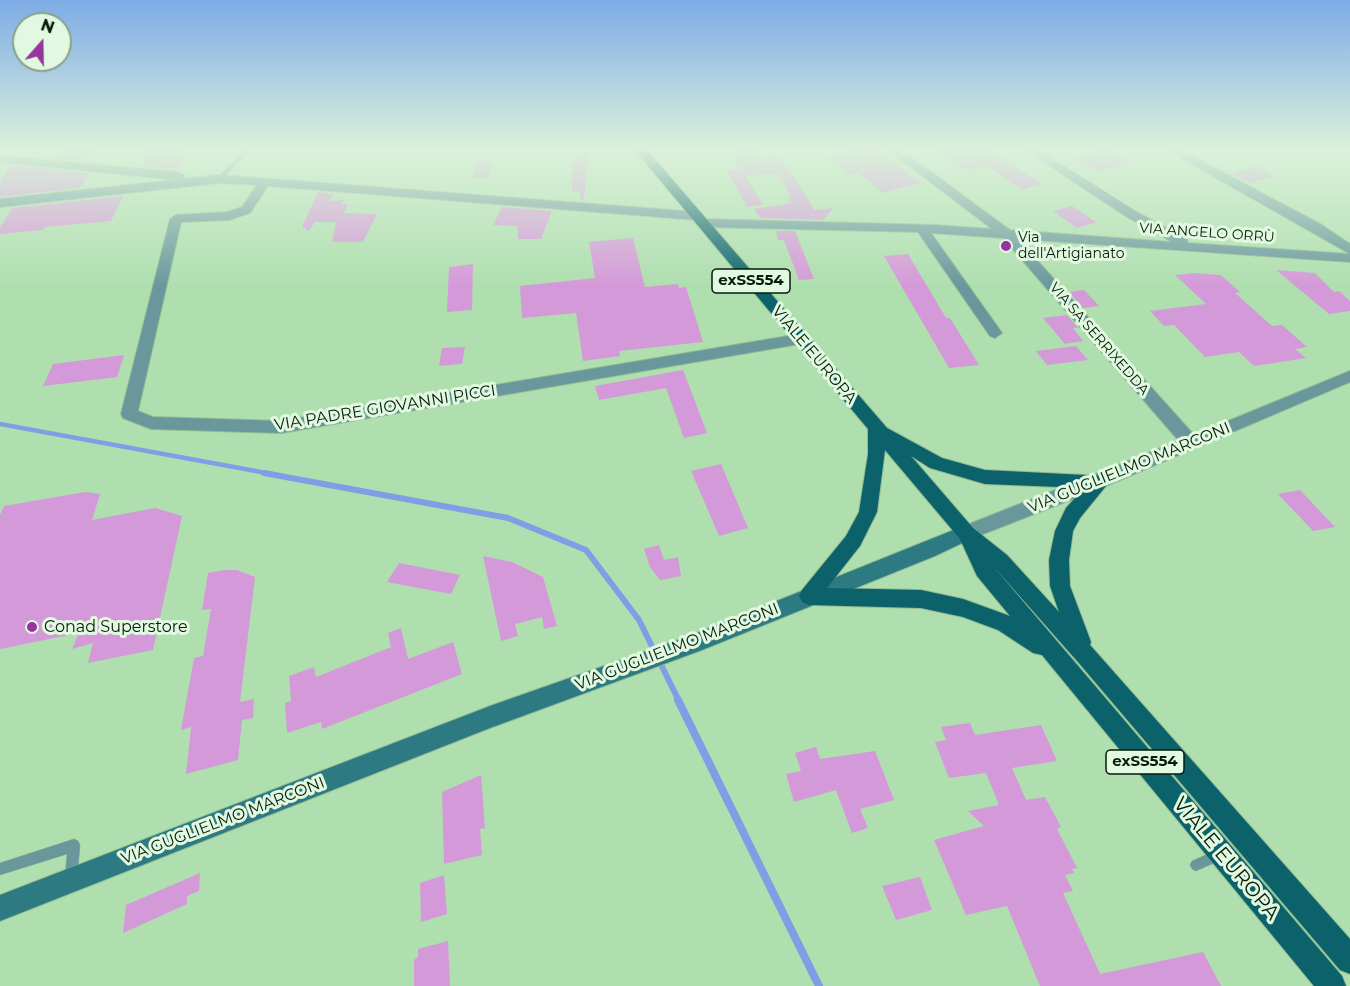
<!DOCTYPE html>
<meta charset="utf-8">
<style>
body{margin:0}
#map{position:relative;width:1350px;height:986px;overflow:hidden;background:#afdfaf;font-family:Montserrat,sans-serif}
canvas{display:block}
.north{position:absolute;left:12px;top:12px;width:60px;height:60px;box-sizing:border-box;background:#e1f9e0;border:2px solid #8ba08a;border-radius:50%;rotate:20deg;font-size:16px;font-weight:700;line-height:24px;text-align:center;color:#091b09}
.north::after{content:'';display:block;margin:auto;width:21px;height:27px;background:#95359d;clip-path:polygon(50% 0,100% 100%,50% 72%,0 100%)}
</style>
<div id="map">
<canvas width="1350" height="986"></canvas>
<div class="north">N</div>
</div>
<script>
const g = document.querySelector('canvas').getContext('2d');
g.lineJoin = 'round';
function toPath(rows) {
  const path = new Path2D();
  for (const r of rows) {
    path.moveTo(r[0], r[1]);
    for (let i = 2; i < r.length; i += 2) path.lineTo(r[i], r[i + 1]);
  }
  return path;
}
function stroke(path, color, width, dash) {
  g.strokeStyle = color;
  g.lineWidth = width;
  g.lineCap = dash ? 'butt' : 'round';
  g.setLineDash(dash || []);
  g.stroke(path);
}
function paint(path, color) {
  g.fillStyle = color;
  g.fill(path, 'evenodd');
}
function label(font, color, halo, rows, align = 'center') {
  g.font = font + ' Montserrat,sans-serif';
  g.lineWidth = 6;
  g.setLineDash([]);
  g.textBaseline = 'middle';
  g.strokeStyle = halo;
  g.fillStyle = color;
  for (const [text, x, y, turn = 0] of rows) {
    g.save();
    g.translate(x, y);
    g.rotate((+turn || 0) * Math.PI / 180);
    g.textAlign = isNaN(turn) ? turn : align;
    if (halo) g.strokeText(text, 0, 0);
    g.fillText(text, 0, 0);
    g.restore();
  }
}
stroke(toPath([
 [0,424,272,474]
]), '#7e9fe5', 4.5);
stroke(toPath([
 [264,473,508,518,586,550,639,620,679,701]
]), '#7e9fe5', 6);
stroke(toPath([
 [678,700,819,986]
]), '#7e9fe5', 8);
paint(toPath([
 [69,149,98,149,81,161,55,159],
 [147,149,183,149,180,169,144,167],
 [733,149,760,149,763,160,778,154,815,210,833,208,823,220,760,218,754,209,792,203,788,197,791,196,777,174,745,176,763,205,747,207,727,170,739,170],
 [860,149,876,149,921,183,883,193,858,173,850,175,828,157],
 [935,149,987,149,1042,184,1022,190,987,166,967,171],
 [1106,149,1132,163,1098,172,1074,158],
 [577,152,589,152,584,199,580,199,579,191,572,191,573,161,576,161],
 [478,161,493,161,488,178,472,178],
 [10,165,90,173,80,188,0,197,0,184],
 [1255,166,1274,176,1250,183,1231,174],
 [318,192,334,194,329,201,344,200,341,204,348,204,344,213,377,214,363,242,332,242,336,222,315,222,309,231,302,227],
 [123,196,111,221,45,227,43,230,0,234,0,228,12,208],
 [1072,206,1096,222,1077,228,1053,211],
 [502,207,552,211,541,239,518,239,517,226,493,225],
 [776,231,795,231,814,279,799,280,784,240,778,240],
 [633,238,645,287,678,284,679,288,686,287,703,342,619,351,620,356,583,361,576,313,522,318,520,286,595,278,589,242],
 [908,254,946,318,950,318,979,365,949,368,884,256],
 [473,264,472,310,447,312,449,267],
 [1276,270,1315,273,1334,292,1339,291,1350,301,1350,311,1329,314],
 [1196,273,1221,275,1240,292,1235,293,1272,326,1282,325,1307,347,1295,349,1306,358,1254,366,1239,352,1205,357,1174,325,1164,326,1150,311,1206,304,1175,275],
 [1084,290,1099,306,1083,308,1069,292],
 [1067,315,1078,328,1073,328,1083,341,1065,344,1043,318],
 [1076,346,1088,360,1047,365,1036,351],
 [465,347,462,364,439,366,442,348],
 [124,355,117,377,43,386,53,364],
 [683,370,707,433,684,438,666,388,599,400,595,386],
 [721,464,748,528,719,536,691,471],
 [1300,490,1335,527,1313,531,1278,494],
 [85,492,100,494,92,520,155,508,182,516,153,650,88,663,93,643,72,649,79,633,0,649,0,515,4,506],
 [659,545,664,560,678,557,681,576,660,580,650,567,644,549],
 [483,556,512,562,543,577,557,626,544,629,542,617,515,624,518,636,501,641],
 [399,563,460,575,451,594,387,582],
 [224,570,237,570,255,577,240,702,254,699,253,718,242,720,238,760,186,774,191,727,181,730,194,658,203,656,211,609,202,610,208,573],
 [401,628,408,659,453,642,462,674,322,729,321,722,287,733,285,703,291,701,289,676,314,667,316,677,391,647,388,633],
 [970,723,975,735,1041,725,1057,761,1012,768,1026,800,1045,797,1061,827,1057,829,1077,868,1072,869,1074,873,1065,875,1073,891,1063,893,1100,974,1203,952,1221,986,1040,986,1007,906,966,915,934,840,984,826,968,811,999,805,986,773,949,778,935,742,946,740,941,727],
 [816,747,820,759,875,751,894,800,860,809,868,828,852,833,836,790,794,802,786,774,801,771,795,753],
 [481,775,485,828,480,829,482,855,444,864,442,792],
 [200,873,199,891,187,896,187,904,123,933,126,905],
 [444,875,447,914,421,922,420,883],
 [920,877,932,910,896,920,882,886],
 [448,941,450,986,414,986,414,960,418,957,418,949]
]), '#d499d8');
const lane = toPath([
 [246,149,252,149,221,180,217,180,217,178,246,149],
 [74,839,78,841,80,845,77,879,76,884,71,885,66,884,65,879,67,854,0,875,0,863,74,839],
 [1219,849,1223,851,1225,855,1223,859,1196,871,1192,869,1190,865,1192,861,1219,849]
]);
const street = toPath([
 [887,149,900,149,1010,230,1172,242,1127,217,1024,149,1037,149,1135,211,1187,239,1188,243,1350,254,1350,262,1018,239,1194,435,1350,371,1350,382,1106,486,973,538,966,541,959,538,957,533,959,528,1179,441,1003,238,931,233,1002,333,995,338,990,336,918,232,702,227,696,223,702,219,935,225,992,229,887,149],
 [1165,149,1179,149,1322,225,1350,244,1350,254,1165,149],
 [0,156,179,172,185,176,179,180,0,162,0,156],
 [219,175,697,212,703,216,697,220,268,186,250,213,229,220,181,222,138,411,153,417,281,421,800,334,807,339,800,344,281,433,151,429,123,418,121,414,170,219,176,215,227,212,242,207,257,185,219,183,0,207,0,199,219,175]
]);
const secondary = toPath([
 [966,525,973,528,975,533,973,538,935,556,702,650,490,728,0,921,0,895,490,706,692,635,966,525]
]);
const primary = toPath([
 [634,149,646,149,887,428,942,458,985,470,1106,476,1109,481,1106,486,1080,518,1073,531,1069,560,1070,586,1091,642,1090,645,1350,939,1350,974,1340,970,1078,662,993,566,1342,976,1346,986,1314,986,1042,655,1033,653,998,630,963,617,921,608,809,605,802,602,799,596,802,590,846,536,859,512,868,454,868,429,634,149],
 [885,450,960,539,977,576,1010,616,963,599,921,590,827,588,860,546,877,512,885,450],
 [911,456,930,468,985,484,1084,488,1066,508,1055,531,1049,560,1050,586,1059,612,1007,555,973,528,911,456]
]);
stroke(lane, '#91bc91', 1);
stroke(street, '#91bc91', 2);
stroke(secondary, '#91bc91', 2);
stroke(primary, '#91bc91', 2);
paint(lane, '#69979b');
paint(street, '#69979b');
paint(secondary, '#2d7a82');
paint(primary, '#0c626a');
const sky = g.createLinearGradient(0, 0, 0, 287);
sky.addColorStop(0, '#7dace7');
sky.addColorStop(0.52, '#dbf1db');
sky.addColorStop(1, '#dbf1db00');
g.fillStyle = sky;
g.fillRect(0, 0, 1350, 287);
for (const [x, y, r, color] of [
 [1006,246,6,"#95359d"],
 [32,627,6,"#95359d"]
]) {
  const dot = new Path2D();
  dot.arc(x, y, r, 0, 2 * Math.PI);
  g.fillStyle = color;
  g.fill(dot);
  stroke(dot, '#e1f9e0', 2);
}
label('14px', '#091b09', '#e1f9e0', [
 ["VIA ANGELO ORRÙ",1207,233,4],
 ["VIA SA SERRIXEDDA",1099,339,49]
]);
label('14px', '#091b09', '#e1f9e0', [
 ["Via",1018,238],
 ["dell'Artigianato",1018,254]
], 'left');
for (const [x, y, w] of [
 [751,281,78],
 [1145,762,78]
]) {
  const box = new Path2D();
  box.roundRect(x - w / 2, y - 12, w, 24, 4.5);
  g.fillStyle = '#e1f9e0';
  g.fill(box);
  stroke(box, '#091b09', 1.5);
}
label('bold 15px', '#091b09', null, [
 ["exSS554",751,281],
 ["exSS554",1145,762]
]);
label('16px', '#091b09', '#e1f9e0', [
 ["VIALE EUROPA",814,355,50],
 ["VIA PADRE GIOVANNI PICCI",385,408,-9],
 ["VIA GUGLIELMO MARCONI",1129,468,-22],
 ["VIA GUGLIELMO MARCONI",677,647,-21],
 ["VIA GUGLIELMO MARCONI",223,821,-21]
]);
label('16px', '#091b09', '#e1f9e0', [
 ["Conad Superstore",44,627]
], 'left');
label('20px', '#091b09', '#e1f9e0', [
 ["VIALE EUROPA",1226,859,50]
]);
</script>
